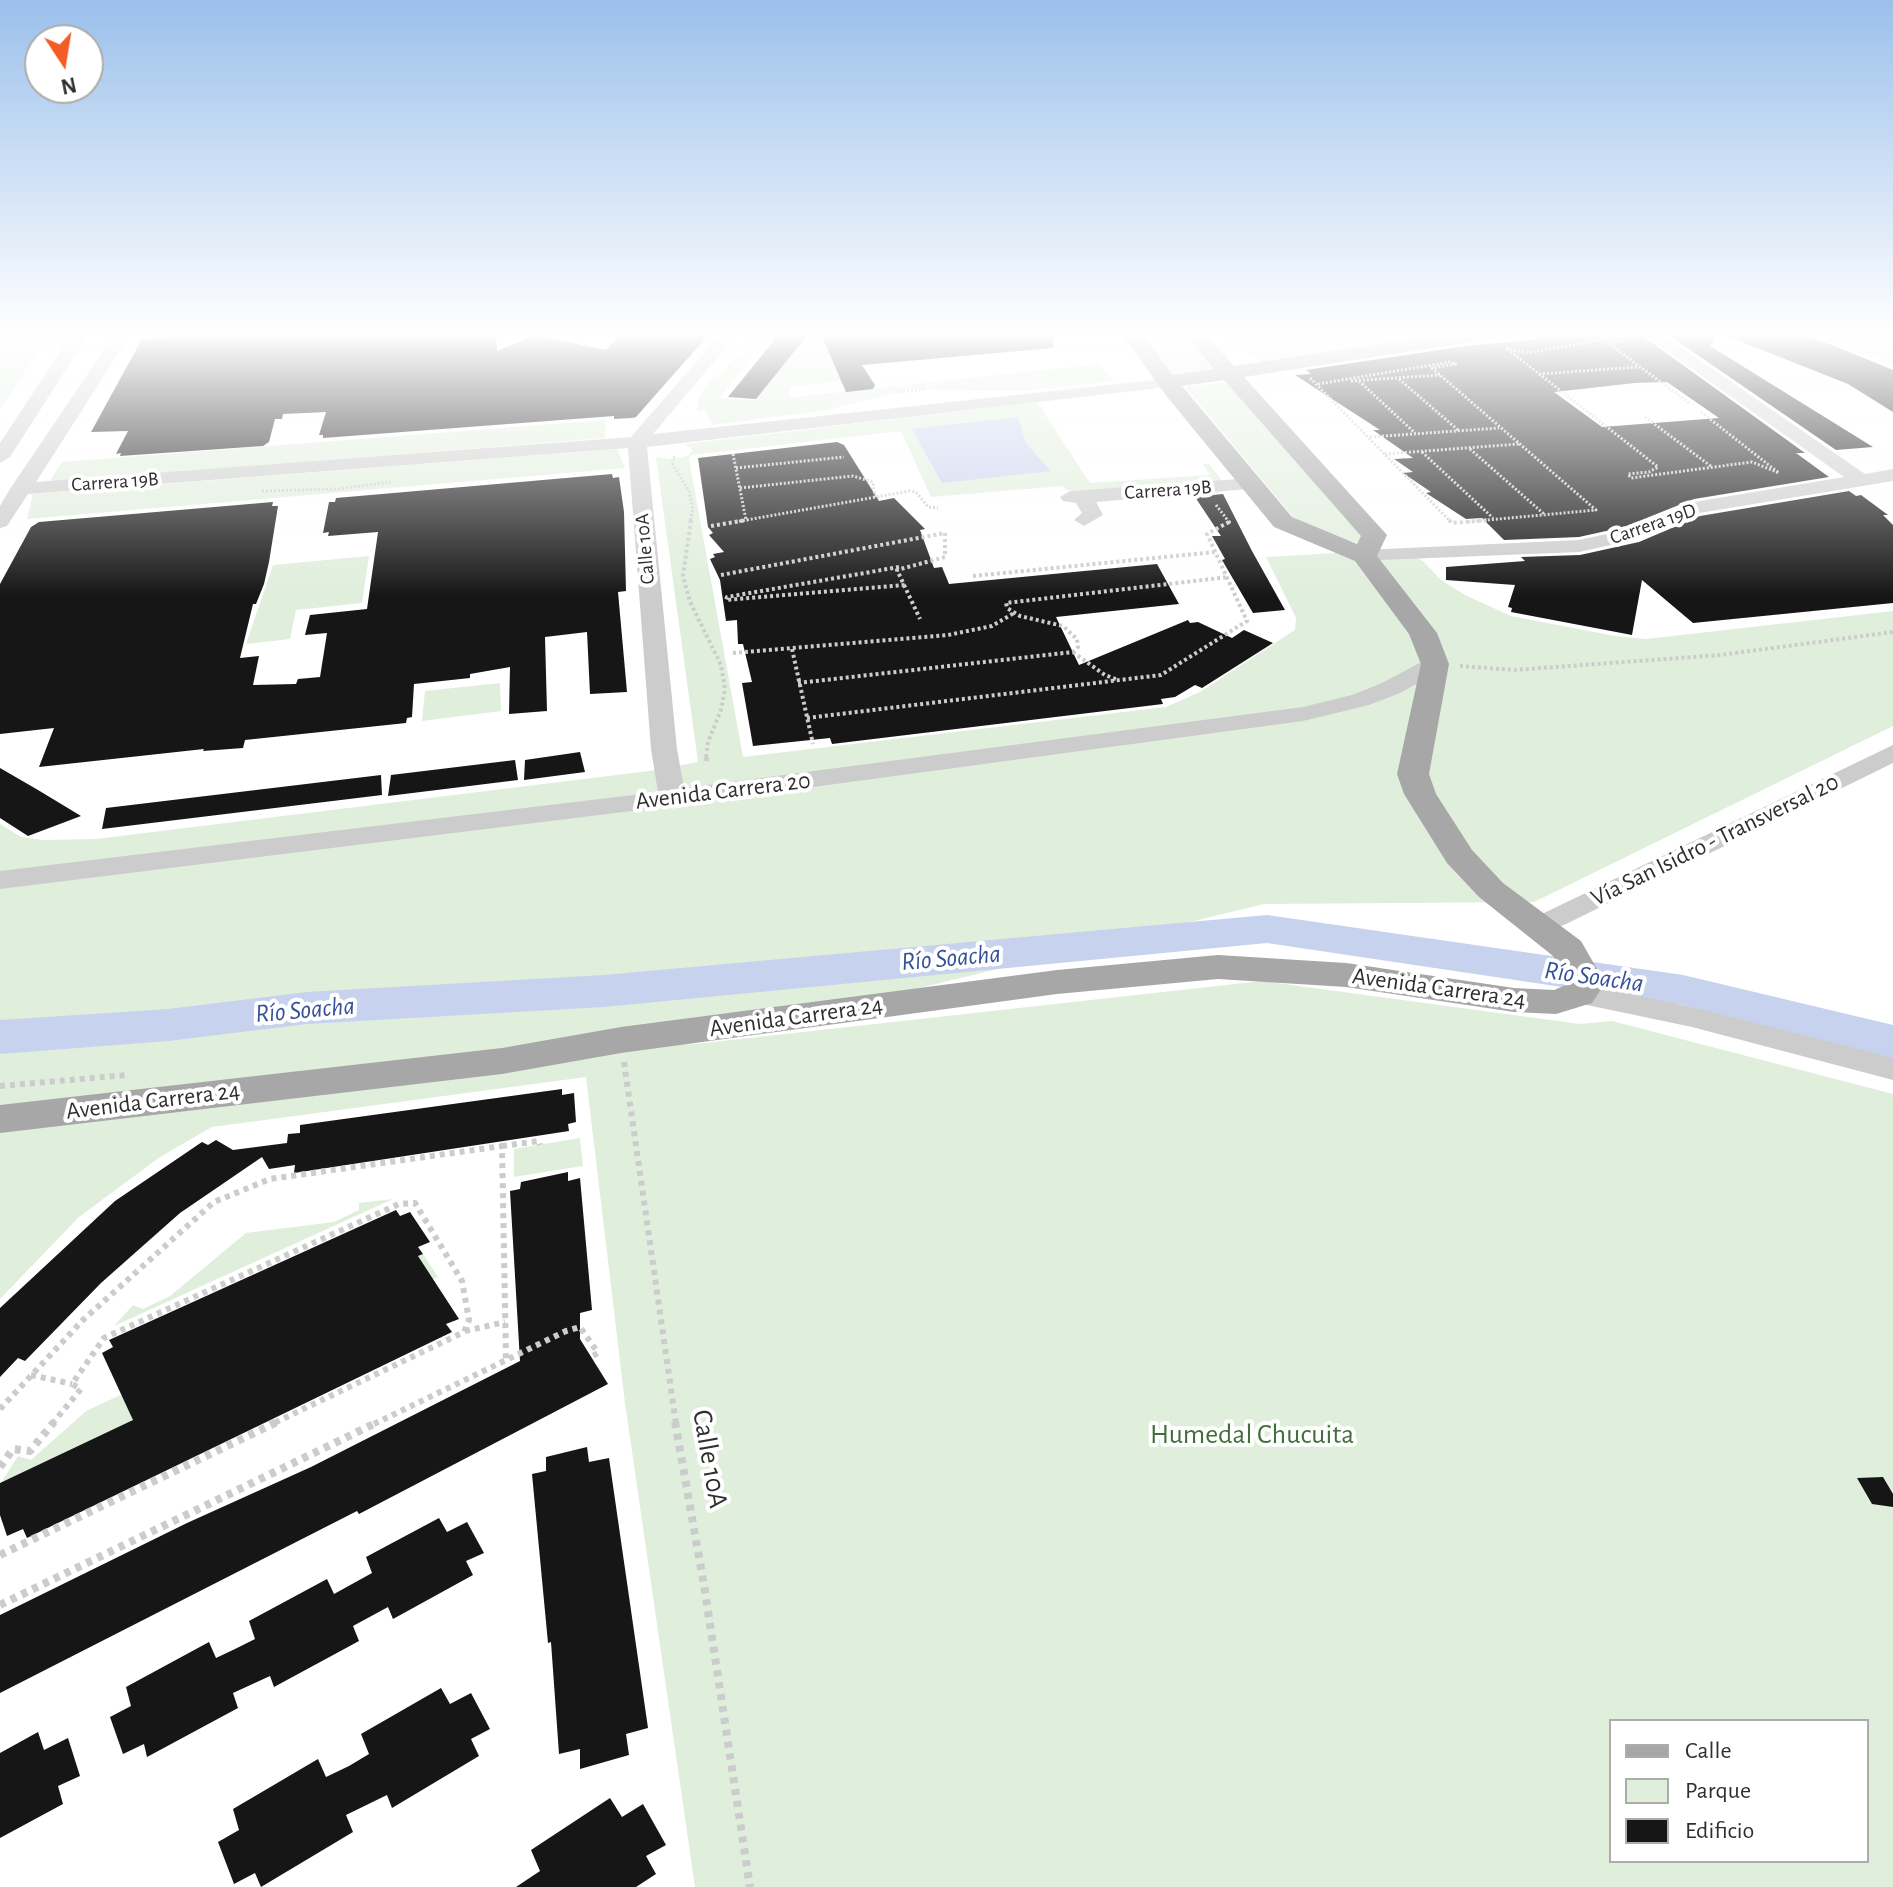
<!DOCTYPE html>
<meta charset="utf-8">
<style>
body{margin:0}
#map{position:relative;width:1893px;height:1887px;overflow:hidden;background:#fff;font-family:"Alegreya Sans",sans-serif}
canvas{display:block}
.legend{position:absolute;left:1609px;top:1719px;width:260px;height:144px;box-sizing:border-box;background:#fff;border:2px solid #acacac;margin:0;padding:10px 14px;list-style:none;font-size:24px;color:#2f2f2f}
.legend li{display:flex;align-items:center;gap:16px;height:40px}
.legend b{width:40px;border:2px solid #acacac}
.north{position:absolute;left:24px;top:24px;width:80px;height:80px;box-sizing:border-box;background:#fff;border:2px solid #acacac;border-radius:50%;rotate:168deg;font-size:22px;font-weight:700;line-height:32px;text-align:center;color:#2f2f2f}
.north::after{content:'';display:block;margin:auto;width:28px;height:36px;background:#f35c24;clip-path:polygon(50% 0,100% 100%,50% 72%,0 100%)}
</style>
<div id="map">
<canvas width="1893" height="1887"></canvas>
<ul class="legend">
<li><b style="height:10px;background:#a7a7a7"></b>Calle</li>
<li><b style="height:22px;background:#e0eedc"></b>Parque</li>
<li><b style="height:22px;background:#161616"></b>Edificio</li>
</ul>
<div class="north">N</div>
</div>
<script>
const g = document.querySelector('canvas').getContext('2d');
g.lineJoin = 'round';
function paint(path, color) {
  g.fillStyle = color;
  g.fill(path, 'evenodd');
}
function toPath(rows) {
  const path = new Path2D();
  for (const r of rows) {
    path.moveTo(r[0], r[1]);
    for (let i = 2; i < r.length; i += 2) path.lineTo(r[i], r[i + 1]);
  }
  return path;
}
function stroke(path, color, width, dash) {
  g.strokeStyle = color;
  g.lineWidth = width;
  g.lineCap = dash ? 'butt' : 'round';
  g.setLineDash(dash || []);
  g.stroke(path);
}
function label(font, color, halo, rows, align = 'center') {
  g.font = font + ' "Alegreya Sans",sans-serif';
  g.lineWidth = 8;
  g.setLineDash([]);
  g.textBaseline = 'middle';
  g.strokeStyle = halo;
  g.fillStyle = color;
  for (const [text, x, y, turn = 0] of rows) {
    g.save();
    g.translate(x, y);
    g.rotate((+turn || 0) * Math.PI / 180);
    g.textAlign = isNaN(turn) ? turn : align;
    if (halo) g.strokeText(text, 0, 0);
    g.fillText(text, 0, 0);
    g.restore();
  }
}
paint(toPath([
 [750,332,771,332,720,398,755,400,810,332,858,332,871,363,864,366,851,339,866,378,789,387,789,395,794,397,1099,364,1114,381,1020,391,911,389,827,410,712,425,705,410,697,411,699,396,712,379,747,355,747,337],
 [1138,332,1185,332,1216,368,1215,371,1172,374],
 [1302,332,1417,332,1396,336,1406,343,1261,363,1236,344,1230,344,1228,339],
 [1802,332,1893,332,1893,364],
 [46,339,0,409,0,341],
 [1226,382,1366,541,1358,543,1336,537,1293,517,1185,387],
 [1037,402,1090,483,1210,475,1203,464,1209,464,1223,482,1088,492,1066,490,1063,486,931,497,901,431,692,455,689,459,743,757,1166,707,1200,692,1295,630,1296,618,1266,557,1401,549,1423,561,1441,580,1465,595,1511,616,1615,636,1646,639,1893,611,1893,726,1534,902,1264,904,686,1045,1262,981,1580,1024,1612,1021,1893,1094,1893,1887,695,1887,625,1403,586,1077,212,1127,160,1157,79,1217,0,1299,0,824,21,837,43,840,96,839,649,771,698,762,656,457,672,459,688,456,693,450,685,444],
 [1611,1721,1867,1721,1867,1861,1611,1861],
 [605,420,605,438,49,482,62,462],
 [617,449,625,468,27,519,33,494],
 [369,556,362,603,296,610,290,639,246,644,273,565],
 [500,683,501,711,422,721,425,691],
 [580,1138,583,1166,514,1177,514,1149],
 [393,1199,114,1326,133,1305,143,1309,170,1296,246,1233,334,1222,359,1210,359,1203],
 [423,1254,438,1277,1,1483,18,1456,31,1460,86,1411]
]), '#e0eedc');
paint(toPath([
 [1018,417,1026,443,1051,471,942,483,912,429]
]), '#c7d2ef');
paint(toPath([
 [1267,915,1683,975,1893,1025,1893,1059,1683,1005,1267,943,604,1007,307,1024,168,1041,0,1054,0,1020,168,1009,307,992,604,975,1267,915]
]), '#c7d2ef');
paint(toPath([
 [209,332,496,332,497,351,535,335,606,350,624,332,680,335,683,332,711,332,636,417,632,418,614,419,614,416,323,438,323,435,319,435,326,412,283,414,282,419,275,419,269,442,263,446,120,456,121,453,116,454,128,431,91,432,142,339,207,335],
 [781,332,810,332,756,399,728,397],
 [820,332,1053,332,1053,348,862,365,875,385,873,389,846,392],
 [1637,332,1805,453,1796,453,1829,477,1694,499,1624,527,1579,537,1504,540,1482,518,1466,519,1426,493,1431,492,1403,473,1413,472,1394,459,1413,458,1373,430,1380,430,1295,375,1311,374,1306,370,1466,346,1540,339,1535,336],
 [1667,382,1719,418,1602,427,1554,392,1635,383],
 [1664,332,1793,332,1832,345,1893,370,1893,412,1848,384,1717,332,1710,346,1873,447,1836,450],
 [837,442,844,445,879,501,894,498,925,529,920,530,934,568,942,567,949,584,1157,564,1179,604,1056,617,1079,665,1188,620,1190,623,1198,622,1232,638,1244,630,1273,643,1202,688,1195,685,1175,697,1161,699,1163,704,832,744,830,738,753,746,742,683,752,682,743,644,738,644,737,620,726,621,720,580,710,559,715,557,713,554,724,552,709,535,713,533,708,527,698,458],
 [612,474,613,478,619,477,624,512,626,591,618,592,627,692,590,694,587,632,545,637,547,711,509,714,510,667,470,674,470,678,414,684,412,717,407,718,406,723,245,740,243,748,203,751,204,749,39,767,54,728,0,734,0,584,31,527,39,522,273,502,272,506,278,506,269,562,264,584,256,604,253,604,240,658,259,656,253,685,296,684,298,679,320,677,327,633,305,635,310,615,367,609,378,532,328,536,329,532,323,533,329,502,335,502,336,498],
 [1849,491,1856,496,1861,495,1888,515,1883,515,1893,525,1893,603,1693,623,1642,580,1632,635,1511,612,1512,608,1508,607,1515,585,1446,580,1446,567,1525,561,1521,557,1580,555,1639,542,1700,516],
 [1223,494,1252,551,1285,610,1253,613,1222,560,1225,559,1212,536,1221,536,1195,497],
 [580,752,585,772,524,780,525,760],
 [515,760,518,780,388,796,391,775],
 [0,768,38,790,81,816,28,836,0,818],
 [381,775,382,795,102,829,106,808],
 [562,1089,562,1095,574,1093,576,1122,568,1124,569,1131,294,1173,295,1165,269,1169,262,1157,180,1213,101,1283,25,1361,18,1358,0,1377,0,1308,115,1201,202,1142,208,1145,216,1140,233,1150,287,1143,288,1134,300,1133,300,1125],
 [568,1172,568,1181,580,1178,592,1310,580,1313,580,1339,608,1384,359,1514,357,1511,0,1693,0,1615,187,1523,311,1467,520,1361,510,1191,520,1189,521,1182],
 [396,1210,400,1216,410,1212,430,1242,418,1247,423,1254,418,1256,459,1319,446,1324,452,1332,27,1538,23,1529,7,1536,0,1515,0,1483,133,1420,102,1353,113,1347,109,1340],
 [587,1447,589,1462,609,1458,648,1728,626,1734,629,1755,580,1769,580,1749,559,1754,551,1642,548,1643,532,1474,546,1471,546,1457],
 [1883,1477,1893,1494,1893,1507,1872,1504,1857,1478],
 [439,1518,447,1532,467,1522,484,1553,466,1561,473,1575,393,1619,388,1607,353,1626,359,1641,274,1687,270,1676,233,1693,238,1708,147,1757,144,1744,123,1754,110,1717,131,1706,126,1687,209,1642,216,1658,235,1649,255,1639,249,1621,327,1579,334,1594,372,1573,366,1557],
 [441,1688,450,1704,471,1693,490,1729,471,1739,479,1756,392,1808,387,1795,346,1815,353,1832,261,1887,255,1873,234,1884,218,1842,239,1830,233,1809,318,1759,326,1777,349,1766,369,1754,361,1734],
 [38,1732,44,1750,68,1738,80,1776,58,1786,63,1804,0,1838,0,1753],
 [610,1798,622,1817,643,1804,666,1845,646,1856,656,1874,636,1887,516,1887,540,1871,531,1850]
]), '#161616');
stroke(toPath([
 [728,366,745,354,745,342],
 [1539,374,1639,367],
 [1310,378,1451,522],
 [1399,379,1458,430],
 [1351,381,1440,375],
 [1359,381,1415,433],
 [1318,384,1450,362,1456,364,1432,368,1596,510,1466,522],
 [899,392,925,389],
 [1689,403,1608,343,1634,338,1628,335,1528,353,1506,348,1658,467,1649,472,1628,474,1631,478,1752,462,1779,473,1701,412],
 [1645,417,1712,467],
 [1370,437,1499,428],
 [1470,449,1544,514],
 [1422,452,1493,518],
 [733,454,746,520],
 [1385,454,1519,444],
 [675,457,672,459,673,465,689,491,693,509,690,522],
 [736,468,844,457],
 [740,488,853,476,873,482,875,498],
 [262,491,337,489,391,482],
 [1216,505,1229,522],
 [735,522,910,491,916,492,928,507,938,508]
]), '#ccc', 3, [2, 2]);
stroke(toPath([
 [691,520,683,576,690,602,721,665,725,689,721,710,708,742,706,758],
 [1449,520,1452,523,1489,520],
 [711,526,747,520],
 [899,567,727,597,726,600,905,585],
 [721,575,945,533,945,557,897,570,920,619],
 [973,576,1215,552],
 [792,649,813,744],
 [1073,652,1105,675,1118,680],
 [733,653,948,635,992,626,1014,613],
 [1460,666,1514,670,1720,655,1893,632],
 [798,683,1073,652,1078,647,1077,639,1063,626,1020,616,1007,608,1006,603,1228,577],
 [807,718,1161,675,1247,621,1207,534,1229,522,1227,520]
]), '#ccc', 4, [3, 3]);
stroke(toPath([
 [706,761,707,756]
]), '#ccc', 5, [4, 4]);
stroke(toPath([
 [624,1062,676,1424],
 [0,1086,127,1075],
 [502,1146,539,1141,540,1145],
 [465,1331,505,1322],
 [31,1375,72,1384],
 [0,1409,83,1320,214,1202,270,1179,502,1146,506,1360],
 [52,1424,81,1389,72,1384,104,1338,399,1204,415,1203,462,1281,469,1320,464,1332,272,1424],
 [374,1424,566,1331,580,1327,598,1353,591,1357]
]), '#ccc', 6, [5, 5]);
stroke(toPath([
 [675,1422,704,1585,750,1887],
 [0,1467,13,1449,30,1451,54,1422],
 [0,1555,277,1422],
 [0,1605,378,1422]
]), '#ccc', 8, [6, 6]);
paint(toPath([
 [0,332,90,332,10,457,0,463,0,443,70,337,0,341,0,332],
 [116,332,132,332,36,482,631,437,722,332,739,332,653,434,1174,378,1177,382,1168,387,647,447,677,749,684,788,1303,707,1352,695,1382,683,1427,659,1435,657,1443,659,1447,664,1443,669,1400,693,1369,705,1303,721,672,806,0,889,0,871,658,792,651,749,628,448,28,494,7,526,0,528,0,506,10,489,116,332],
 [1640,332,1659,332,1865,474,1893,469,1893,481,1699,513,1638,539,1579,552,1356,561,1353,556,1364,550,1579,540,1625,530,1694,502,1844,477,1640,332],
 [1253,478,1263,484,1260,488,1096,502,1103,515,1084,526,1074,520,1082,513,1076,503,1063,501,1060,497,1070,491,1253,478],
 [1893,745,1893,763,1564,925,1536,933,1526,930,1521,924,1526,918,1544,913,1893,745],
 [1579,984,1692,1007,1893,1058,1893,1080,1692,1027,1568,1001,1563,994,1568,987,1579,984]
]), '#ccc');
paint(toPath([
 [1120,332,1140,332,1173,375,1214,369,1183,332,1204,332,1234,366,1457,332,1507,332,1497,338,1244,377,1387,535,1377,556,1437,633,1449,664,1429,774,1436,794,1472,850,1503,883,1581,941,1605,983,1592,1003,1556,1014,1514,1012,1346,987,1218,979,1057,994,621,1053,502,1074,0,1133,0,1105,502,1048,621,1027,1057,970,1218,955,1346,963,1514,988,1554,990,1566,985,1567,983,1553,956,1479,897,1447,863,1404,794,1397,774,1421,664,1409,634,1355,561,1274,527,1168,398,1120,332],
 [1224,380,1361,536,1357,544,1292,517,1182,386,1224,380]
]), '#a7a7a7');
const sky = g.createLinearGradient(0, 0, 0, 596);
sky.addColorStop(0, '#9bc0eb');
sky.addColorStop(0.56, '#fff');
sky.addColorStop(1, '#ffffff00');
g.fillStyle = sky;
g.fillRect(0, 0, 1893, 596);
label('20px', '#2f2f2f', '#fff', [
 ["Carrera 19B",115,482,-4],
 ["Carrera 19B",1168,490,-4],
 ["Carrera 19D",1653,524,-19],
 ["Calle 10A",645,549,-95]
]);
label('24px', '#2f2f2f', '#fff', [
 ["Avenida Carrera 20",723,791,-7],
 ["Vía San Isidro - Transversal 20",1715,840,-26],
 ["Avenida Carrera 24",1439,988,8],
 ["Avenida Carrera 24",796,1017,-8],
 ["Avenida Carrera 24",153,1101,-7]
]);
label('italic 26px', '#365199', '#fff', [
 ["Río Soacha",951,958,-5],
 ["Río Soacha",1594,977,8],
 ["Río Soacha",305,1010,-5]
]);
label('28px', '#406f39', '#fff', [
 ["Humedal Chucuita",1252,1435]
]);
label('28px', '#2f2f2f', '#fff', [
 ["Calle 10A",710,1459,80]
]);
</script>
